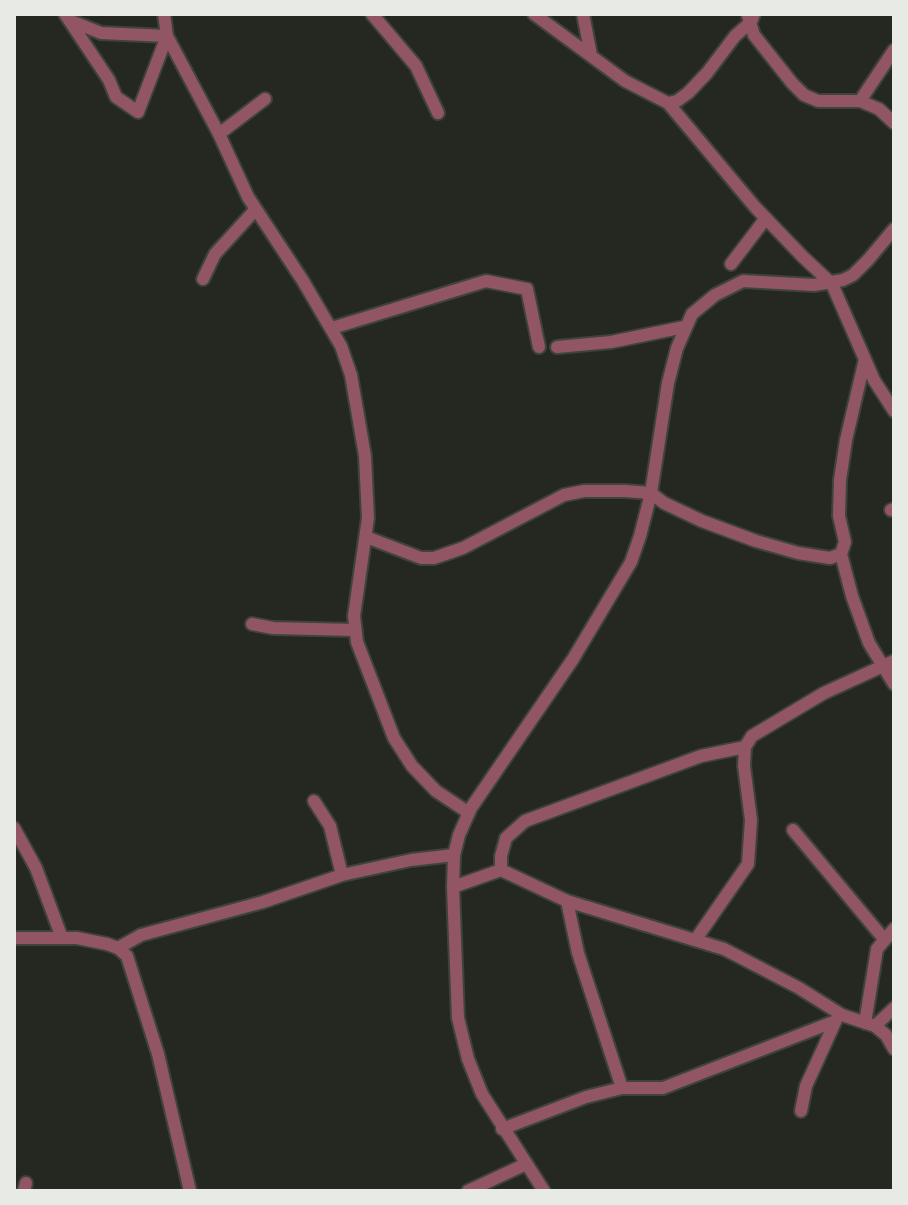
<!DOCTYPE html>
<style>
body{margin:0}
#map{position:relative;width:908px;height:1205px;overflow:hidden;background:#242821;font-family:"Titillium Web",sans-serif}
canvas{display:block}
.frame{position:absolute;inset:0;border:16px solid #e8eae6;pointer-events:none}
</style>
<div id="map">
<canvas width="908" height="1205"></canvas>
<div class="frame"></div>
</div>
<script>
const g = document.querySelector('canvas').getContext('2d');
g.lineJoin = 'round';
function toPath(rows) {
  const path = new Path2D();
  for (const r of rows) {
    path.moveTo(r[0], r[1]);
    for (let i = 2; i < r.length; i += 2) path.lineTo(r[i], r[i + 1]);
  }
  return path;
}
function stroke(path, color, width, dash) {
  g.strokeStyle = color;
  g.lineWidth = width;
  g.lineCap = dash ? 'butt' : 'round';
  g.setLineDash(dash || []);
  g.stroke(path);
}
const minor = toPath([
 [65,14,109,80,116,97,138,112,167,36,101,33,71,21],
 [164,14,167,36,219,134,248,197,303,281,341,346,351,375,365,456,368,518,354,616,357,642,394,738,412,766,436,791,469,813],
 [372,14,416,66,438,113],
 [534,14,625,81,668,103,677,101,688,93,707,73,735,36,751,22,754,14],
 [583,14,591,55],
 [748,16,754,35,792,83,804,95,818,101,860,101,879,109,894,123],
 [860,101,894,50],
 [668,103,755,207,803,257,832,284,874,380,894,411],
 [219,134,265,99],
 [731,264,766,218],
 [203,279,215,254,256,209],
 [332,328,486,281,527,289,539,347],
 [557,347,611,342,684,327],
 [891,510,894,509],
 [366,537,421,558,434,558,463,548,564,495,584,491,625,491,651,493,664,503,702,521,756,541,798,553,830,558,841,554,845,542,839,516,840,480,846,440,865,359],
 [841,554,852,596,869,643,894,684],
 [252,624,273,628,354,630],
 [314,801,330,826,342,875],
 [14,828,36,868,62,938],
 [793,830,884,939],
 [501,870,501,856,506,838,525,821,701,756,745,747],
 [453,887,501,870,567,901,724,949,799,988,842,1015,875,1026,886,1035,894,1049],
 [567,901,578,953,622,1088],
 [14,938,77,938,107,944,118,948,127,956,158,1054,190,1191],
 [696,939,748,864,751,820,744,766,745,747,752,736,824,693,894,661],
 [118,948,141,935,263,902,342,875,411,860,454,855],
 [865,1023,877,949,894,929],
 [875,1026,894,1008],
 [801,1111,806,1086,836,1020],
 [502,1129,586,1097,622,1088,663,1088,833,1022],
 [24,1191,26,1183],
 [468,1191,526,1164],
 [544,1191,482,1094,468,1059,458,1018,453,887,454,855,459,835,471,808,573,659,631,562,640,536,651,493,668,383,677,348,692,314,715,295,743,281,814,285,843,280,853,275,868,260,894,229]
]);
stroke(minor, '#3f433d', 16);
stroke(minor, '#915564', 12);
</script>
